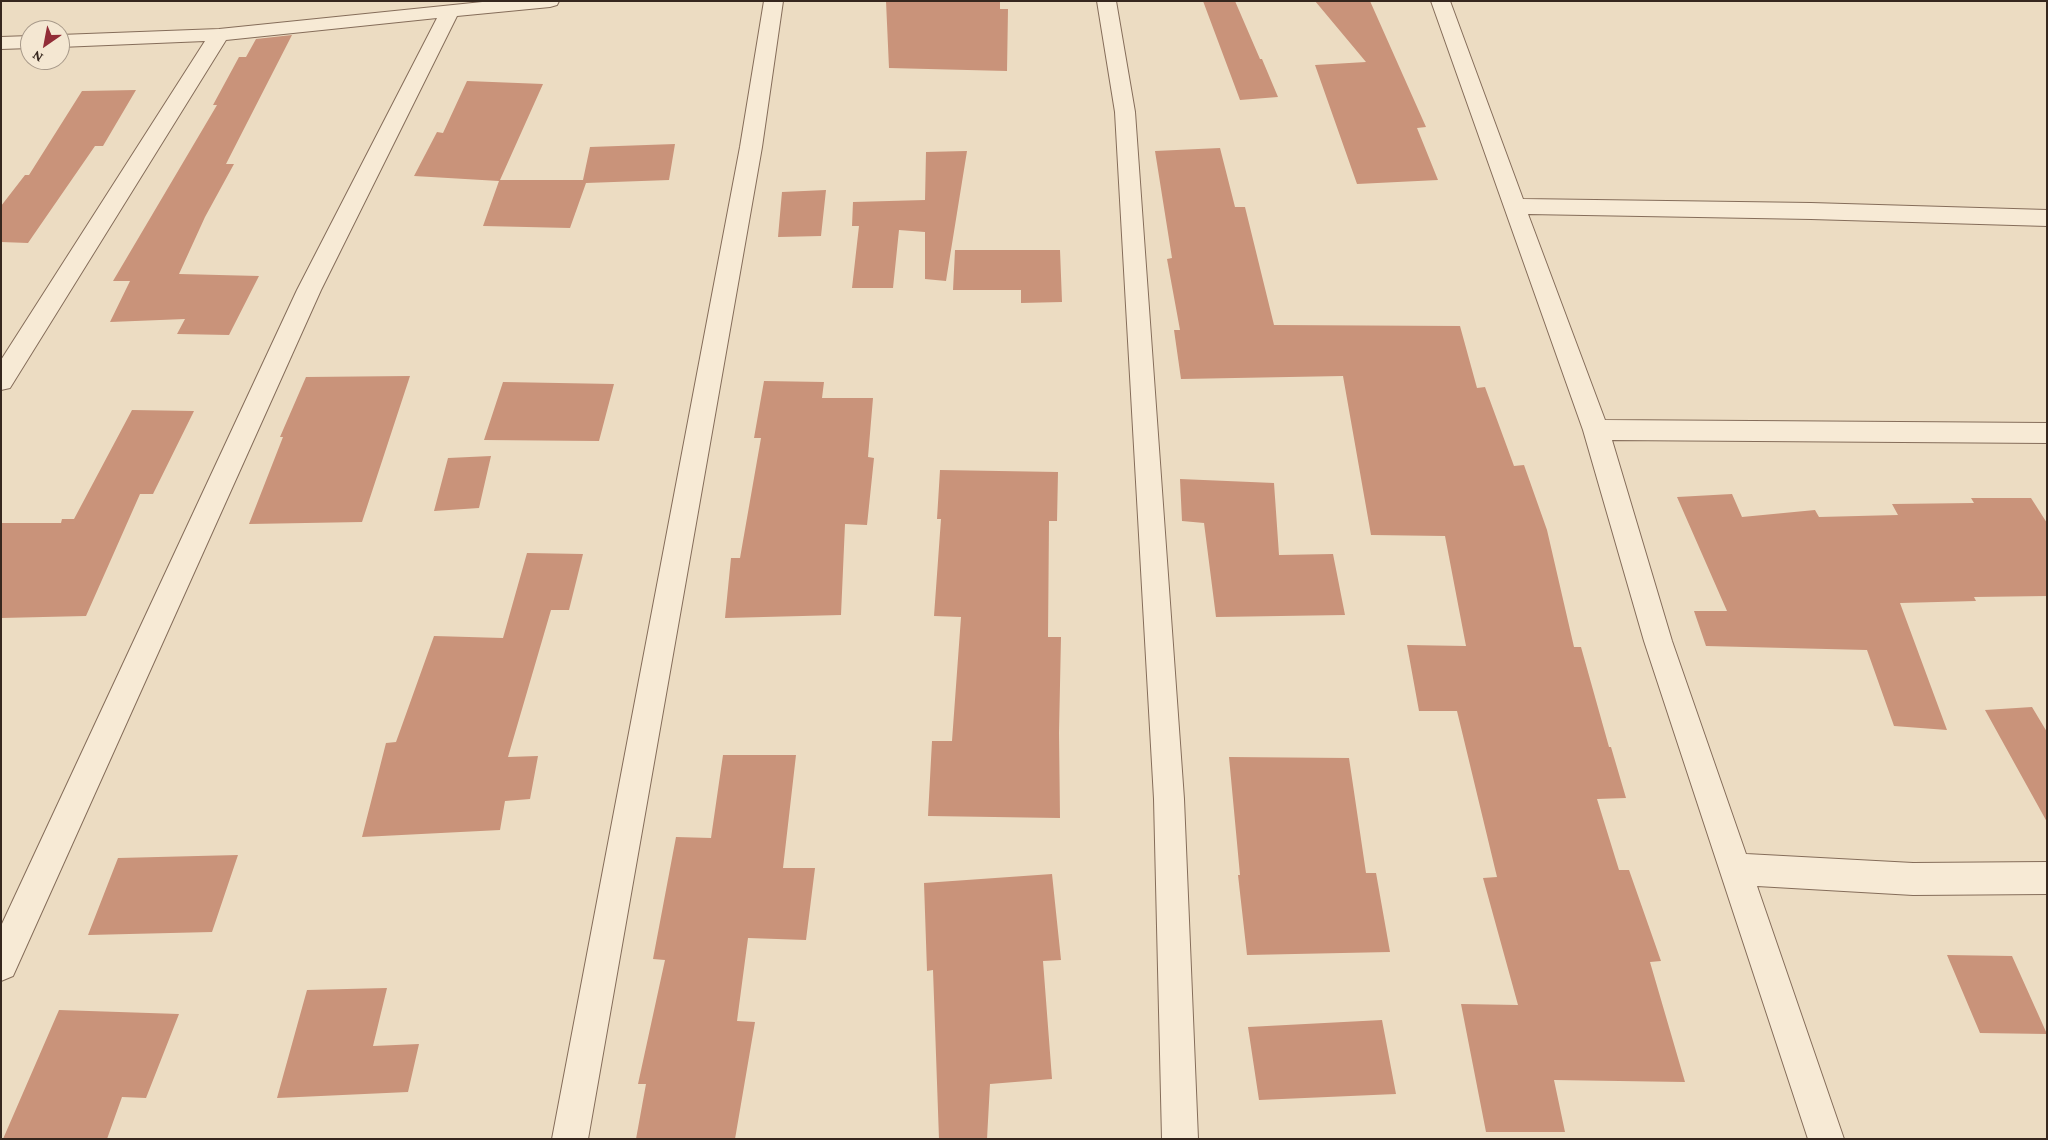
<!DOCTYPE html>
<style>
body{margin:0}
#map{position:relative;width:2048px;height:1140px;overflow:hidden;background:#ecdcc2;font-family:"Crimson Pro",serif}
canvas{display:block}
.frame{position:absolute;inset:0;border:2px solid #36271e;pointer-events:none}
.north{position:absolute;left:20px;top:20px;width:50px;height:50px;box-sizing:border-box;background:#f4e7d2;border:1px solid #a89a8a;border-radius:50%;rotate:213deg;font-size:14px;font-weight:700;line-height:20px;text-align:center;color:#36271e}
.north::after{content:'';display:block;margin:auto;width:18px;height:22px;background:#922d37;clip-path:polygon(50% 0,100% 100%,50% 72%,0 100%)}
</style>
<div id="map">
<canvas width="2048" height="1140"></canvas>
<div class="frame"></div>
<div class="north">N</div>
</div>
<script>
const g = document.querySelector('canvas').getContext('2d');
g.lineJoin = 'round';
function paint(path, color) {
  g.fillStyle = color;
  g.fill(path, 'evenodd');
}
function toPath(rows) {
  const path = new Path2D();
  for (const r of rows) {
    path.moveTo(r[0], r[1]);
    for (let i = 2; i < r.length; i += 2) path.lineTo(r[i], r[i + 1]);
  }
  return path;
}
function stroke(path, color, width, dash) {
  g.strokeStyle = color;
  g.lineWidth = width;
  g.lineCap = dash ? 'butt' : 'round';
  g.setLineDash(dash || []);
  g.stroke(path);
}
paint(toPath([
 [886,1,1000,1,1000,9,1008,9,1007,71,889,68],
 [1203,1,1235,1,1260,59,1262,59,1278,97,1240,100],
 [1315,1,1370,1,1426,127,1417,128,1438,180,1357,184,1315,65,1366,62],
 [292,35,226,164,234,164,205,217,179,274,259,276,229,335,177,334,185,319,110,322,130,281,113,281,217,105,213,105,239,57,246,57,256,39],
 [467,81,543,84,500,180,583,180,590,147,675,144,669,180,586,183,570,228,483,226,499,181,414,176,437,132,443,133],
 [136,90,103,146,95,146,28,243,1,242,1,206,25,175,29,175,82,91],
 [1220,148,1235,207,1245,207,1274,325,1460,326,1477,388,1485,387,1514,466,1524,465,1547,530,1574,647,1581,647,1609,747,1611,747,1626,798,1597,799,1619,870,1629,870,1661,961,1650,962,1685,1082,1554,1080,1565,1132,1486,1132,1461,1004,1518,1005,1483,878,1497,877,1457,711,1419,711,1407,645,1466,646,1445,536,1371,535,1343,376,1181,379,1174,330,1180,330,1167,259,1172,258,1155,151],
 [967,151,946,281,925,279,925,232,899,230,893,288,852,288,859,226,852,226,853,202,925,200,926,152],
 [826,190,821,236,778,237,782,192],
 [955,250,1060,250,1062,302,1021,303,1021,290,953,290],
 [410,376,362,522,249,524,283,437,280,437,306,377],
 [764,381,824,382,822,398,873,398,868,457,874,458,867,525,845,524,841,615,725,618,731,558,740,558,761,438,754,438],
 [503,382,614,384,599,441,484,440],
 [132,410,194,411,153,494,140,494,86,616,1,618,1,523,61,523,62,519,74,519],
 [491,456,479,508,434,511,448,458],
 [940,470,1058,472,1057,521,1049,521,1048,637,1061,637,1059,733,1060,818,928,816,932,741,952,741,961,617,934,616,941,519,937,519],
 [1180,479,1274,483,1279,555,1333,554,1345,615,1216,617,1204,523,1182,521],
 [1732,494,1742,517,1815,510,1819,517,1898,515,1892,504,1974,503,1971,498,2031,498,2047,523,2047,596,1974,597,1976,601,1900,603,1947,730,1894,726,1867,650,1706,646,1694,611,1727,611,1677,497],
 [527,553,583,554,569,610,551,610,508,757,538,756,530,799,505,801,500,830,362,837,386,743,396,742,434,636,503,638],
 [2032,707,2047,732,2047,822,1985,710],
 [723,755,796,755,783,868,815,868,806,940,748,938,737,1021,755,1022,735,1139,636,1139,646,1084,638,1084,665,960,653,959,676,837,711,838],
 [1229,757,1349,758,1366,873,1376,873,1390,952,1247,955,1238,875,1240,875],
 [238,855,212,932,88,935,118,858],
 [1052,874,1061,960,1043,961,1052,1079,990,1084,987,1139,939,1139,933,970,927,971,924,883],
 [1947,955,2012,956,2047,1034,1980,1033],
 [387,988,373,1046,419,1044,408,1092,277,1098,307,990],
 [59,1010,179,1014,146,1098,122,1097,107,1139,3,1139],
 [1382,1020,1396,1094,1259,1100,1248,1027]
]), '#c9937a');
const minor = toPath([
 [492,1,559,1,557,5,550,7,457,16,321,290,13,976,1,981,1,926,297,290,437,18,226,40,10,388,1,390,1,360,205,41,60,47,60,35,219,29,492,1],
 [764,1,783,1,762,147,588,1139,552,1139,740,147,764,1],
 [1097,1,1116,1,1135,112,1184,799,1198,1139,1162,1139,1154,799,1115,112,1097,1],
 [1431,1,1450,1,1523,199,1811,203,2047,210,2047,226,1811,219,1528,214,1605,420,2047,423,2047,443,1612,440,1672,641,1746,854,1913,863,2047,862,2047,894,1913,895,1757,886,1844,1139,1808,1139,1644,641,1583,430,1431,1],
 [30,36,30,48,1,49,1,37,30,36]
]);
stroke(minor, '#856d5a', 2);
paint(minor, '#f7ead5');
</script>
